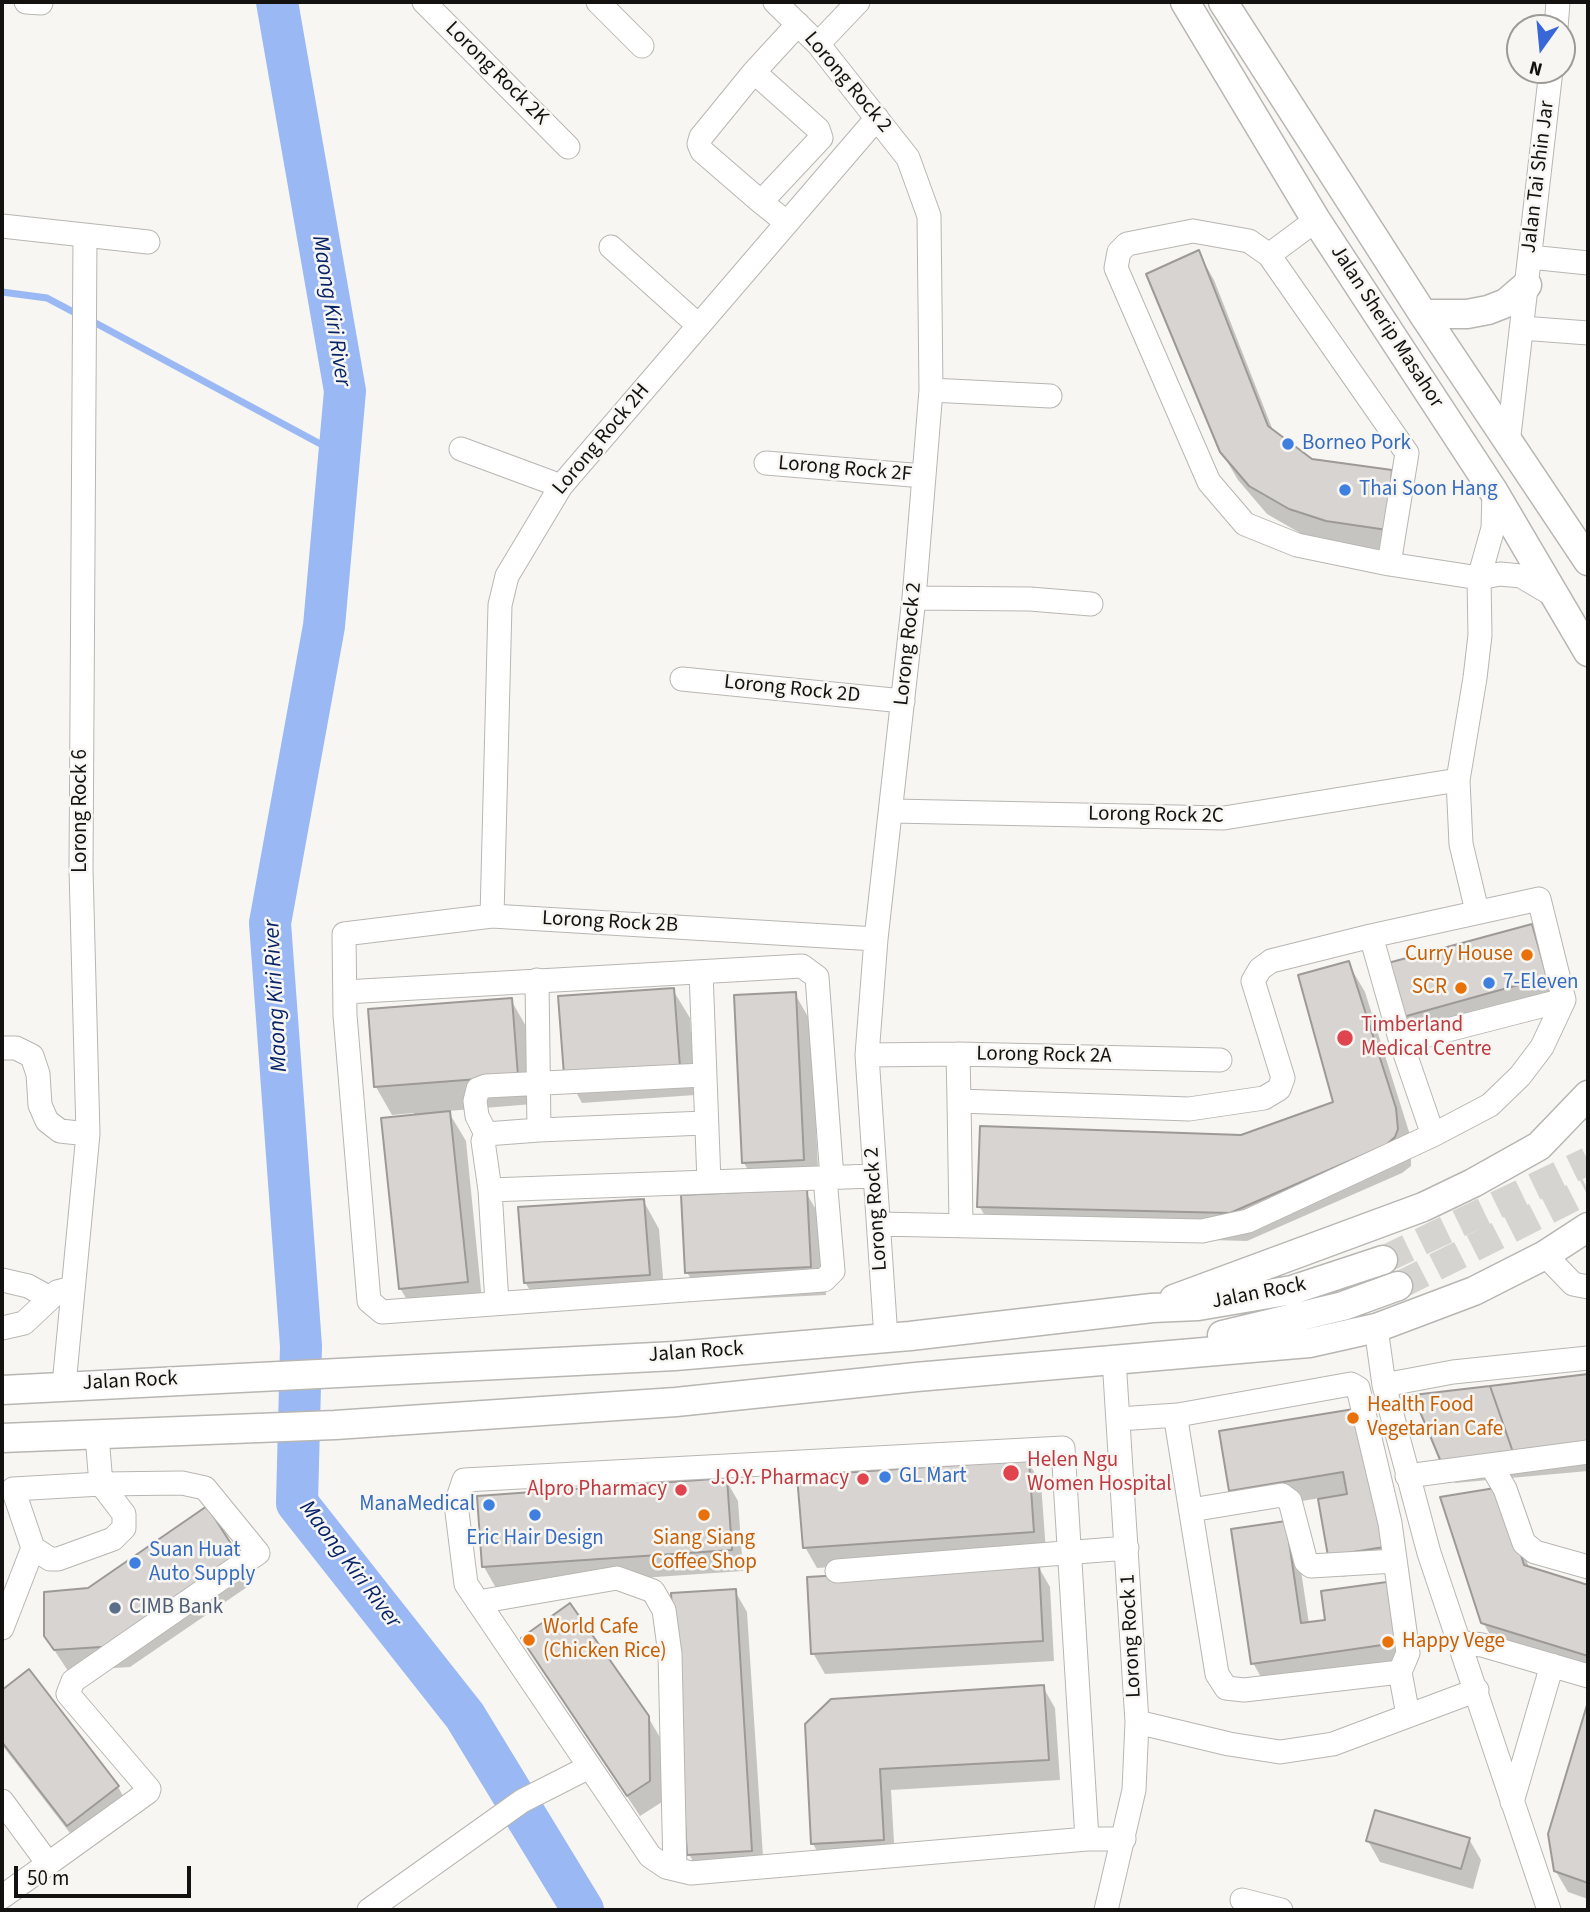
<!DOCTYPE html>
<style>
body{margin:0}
#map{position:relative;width:1590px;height:1912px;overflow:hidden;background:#f7f6f2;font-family:"Source Sans 3",sans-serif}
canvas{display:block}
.frame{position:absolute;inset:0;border:4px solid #131211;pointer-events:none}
.north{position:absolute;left:1506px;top:14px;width:70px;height:70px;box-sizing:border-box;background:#f7f6f2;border:2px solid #9c9b98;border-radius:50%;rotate:195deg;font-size:19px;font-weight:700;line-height:28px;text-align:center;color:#131211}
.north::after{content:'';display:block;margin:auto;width:24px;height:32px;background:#3868d8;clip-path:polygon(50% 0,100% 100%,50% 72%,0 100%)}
.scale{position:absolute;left:14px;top:1866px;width:177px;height:32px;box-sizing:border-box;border:4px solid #131211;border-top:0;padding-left:9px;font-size:21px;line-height:24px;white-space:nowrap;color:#131211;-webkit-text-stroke:5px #f7f6f2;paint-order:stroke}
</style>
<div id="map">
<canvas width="1590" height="1912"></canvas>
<div class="frame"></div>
<div class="north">N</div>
<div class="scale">50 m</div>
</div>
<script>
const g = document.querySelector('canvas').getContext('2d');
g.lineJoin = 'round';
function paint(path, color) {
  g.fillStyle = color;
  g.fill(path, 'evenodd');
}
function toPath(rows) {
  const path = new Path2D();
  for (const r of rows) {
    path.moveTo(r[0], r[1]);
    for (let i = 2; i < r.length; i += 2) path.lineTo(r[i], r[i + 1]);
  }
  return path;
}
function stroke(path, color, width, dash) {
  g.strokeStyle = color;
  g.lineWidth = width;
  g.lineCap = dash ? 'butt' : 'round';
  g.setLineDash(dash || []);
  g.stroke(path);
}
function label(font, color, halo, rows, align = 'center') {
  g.font = font + ' "Source Sans 3",sans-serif';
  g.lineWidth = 5;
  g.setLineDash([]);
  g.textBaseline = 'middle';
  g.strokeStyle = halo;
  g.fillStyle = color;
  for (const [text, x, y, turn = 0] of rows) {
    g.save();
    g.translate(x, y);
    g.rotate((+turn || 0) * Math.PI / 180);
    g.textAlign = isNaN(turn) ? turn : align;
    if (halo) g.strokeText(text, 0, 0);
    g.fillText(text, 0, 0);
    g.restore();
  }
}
paint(toPath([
 [1198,252,1214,280,1274,433,1312,461,1391,472,1408,500,1403,558,1307,537,1267,514,1238,480,1221,451],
 [1531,926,1547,954,1562,1006,1421,1044,1405,1016],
 [1348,963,1365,992,1411,1138,1411,1166,1402,1173,1247,1241,996,1234,979,1206,1242,1136,1335,1103],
 [673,990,690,1018,695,1095,582,1103,566,1074],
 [795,994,811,1022,819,1188,804,1189,822,1220,826,1295,703,1301,687,1272,761,1193,744,1163],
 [511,1000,527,1028,533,1104,448,1111,466,1141,483,1310,417,1317,400,1288,414,1113,392,1115,376,1087],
 [643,1200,659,1229,665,1303,542,1311,525,1282],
 [1588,1376,1588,1471,1455,1483,1416,1397],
 [1359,1409,1395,1568,1342,1577,1330,1556,1320,1498,1243,1511,1231,1490],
 [1028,1462,1041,1483,1046,1552,817,1568,805,1547],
 [726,1480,738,1501,743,1571,496,1588,484,1567],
 [1512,1511,1529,1568,1588,1587,1588,1673,1495,1644,1483,1622],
 [1233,1530,1297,1544,1309,1624,1327,1621,1386,1584,1407,1664,1265,1684,1253,1663],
 [240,1562,253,1583,130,1667,68,1671,45,1636,89,1590],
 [1038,1566,1050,1587,1054,1661,825,1674,813,1653],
 [735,1591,747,1612,764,1872,701,1876,689,1854],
 [536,1659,648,1717,661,1739,662,1802,640,1816],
 [28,1672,118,1787,130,1808,80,1846,2,1745,2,1692],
 [1043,1687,1055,1708,1060,1780,891,1790,895,1860,825,1865,813,1844,807,1724],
 [1588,1708,1588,1899,1568,1892,1555,1870,1550,1834],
 [1469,1839,1481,1860,1473,1889,1380,1862,1368,1841]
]), '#0003');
stroke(toPath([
 [2,292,47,298,79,315],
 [90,320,339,454]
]), '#9ab8f4', 7);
stroke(toPath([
 [277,2,345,391,324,626,270,923,301,1346,297,1503,465,1716,583,1910]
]), '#9ab8f4', 42);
const building = toPath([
 [1199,250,1268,426,1312,459,1392,470,1387,530,1326,521,1289,509,1249,486,1220,452,1146,274,1199,250],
 [1532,924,1547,977,1403,1017,1388,963,1532,924],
 [1349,961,1396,1108,1398,1129,1395,1137,1386,1145,1230,1213,977,1207,980,1126,1241,1135,1333,1102,1298,975,1349,961],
 [674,988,680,1067,564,1075,558,996,674,988],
 [796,992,804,1160,742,1163,734,995,796,992],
 [512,998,518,1076,374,1087,368,1009,512,998],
 [450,1111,468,1282,399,1289,381,1118,450,1111],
 [807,1189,811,1267,685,1273,681,1195,807,1189],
 [644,1199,650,1275,524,1283,518,1207,644,1199],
 [1588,1374,1588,1449,1515,1458,1490,1386,1588,1374],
 [1490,1386,1515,1458,1441,1462,1413,1395,1490,1386],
 [1360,1408,1384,1547,1328,1556,1318,1499,1347,1494,1343,1472,1229,1491,1219,1431,1360,1408],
 [1029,1460,1034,1532,803,1548,797,1476,1029,1460],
 [727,1478,732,1550,482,1567,477,1496,727,1478],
 [1501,1487,1524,1565,1588,1585,1588,1656,1481,1623,1440,1497,1501,1487],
 [207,1506,242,1561,117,1646,54,1650,44,1636,44,1592,88,1588,207,1506],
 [1286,1521,1301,1623,1325,1620,1321,1591,1387,1582,1396,1643,1251,1664,1231,1529,1286,1521],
 [1039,1564,1043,1641,811,1654,807,1577,1039,1564],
 [736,1589,752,1851,687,1855,671,1593,736,1589],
 [570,1603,649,1716,650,1781,627,1796,521,1638,570,1603],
 [29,1669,119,1786,67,1826,2,1742,2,1690,29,1669],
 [1044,1685,1049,1760,880,1769,884,1840,811,1844,805,1724,831,1699,1044,1685],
 [1587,1705,1588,1705,1588,1883,1554,1871,1548,1834,1587,1705],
 [1375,1810,1470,1838,1461,1869,1366,1841,1375,1810]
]);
paint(building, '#d8d4d2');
stroke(building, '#9d9997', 2);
stroke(toPath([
 [1383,1260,1588,1161],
 [1398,1286,1588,1190]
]), '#d5d4d0', 28, [28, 14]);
const minor = toPath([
 [26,2,41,3],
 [424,2,568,147],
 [598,2,642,46],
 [775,2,818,44,908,158,929,216,931,390,914,598,876,939,867,1055,886,1338],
 [1556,28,1558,2],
 [818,44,858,2],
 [754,72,701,137,699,144,702,151,761,202],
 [786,222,761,202,821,138,818,129,754,72,798,24],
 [2,226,148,242],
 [1193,231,1249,241,1269,255,1407,453,1389,564,1297,545,1245,524,1209,482,1116,268,1119,252,1127,244,1193,231],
 [611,247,698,325],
 [1269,255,1316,220],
 [1530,257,1588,263],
 [1522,328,1588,333],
 [931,390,1050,396],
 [1508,444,1551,70],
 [461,449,561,486],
 [766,463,924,476],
 [1389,564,1479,578,1500,574,1521,576,1555,596],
 [914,598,1030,599,1091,604],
 [682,679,903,701],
 [893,811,1224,818,1458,780],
 [1477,911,1461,844,1458,780,1475,678,1480,635,1479,578,1493,528,1494,492],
 [492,916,500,605,507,576,561,486,877,118],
 [1371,936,1539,899,1564,1000,1542,1047,1520,1076,1490,1105,1433,1135],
 [701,972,709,1182],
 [345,992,802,966,817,977,832,1178],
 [1401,1042,1564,1000],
 [2,1048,16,1048,32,1056,38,1074,40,1105,47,1121,60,1131,88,1134],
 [867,1055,958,1054,1220,1060],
 [959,1101,961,1223],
 [539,1130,704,1123],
 [486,1134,477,1116,475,1101,478,1089,486,1086,703,1075],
 [825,1178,833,1271,824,1280,382,1312,369,1301,345,1015,344,934,492,916,876,939],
 [490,1190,483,1141,486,1134,539,1130,537,980],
 [879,1224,1202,1231,1248,1221,1433,1135,1401,1042,1371,936,1271,961,1260,969,1253,981,1283,1078,1279,1089,1264,1098,1189,1109,959,1101,958,1054],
 [1545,1255,1573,1284,1588,1287],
 [2,1280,28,1286,50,1298],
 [497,1303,490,1190,873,1176],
 [2,1328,24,1323,57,1292,73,1288],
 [1376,1328,1384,1385,1429,1553,1549,1910],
 [64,1385,88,1134,81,869,85,236],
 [1384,1385,1453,1372,1588,1358],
 [1178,1415,1177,1426,1217,1674,1226,1688,1244,1690,1400,1672],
 [1118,1419,1178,1415,1351,1384,1358,1388,1390,1523,1408,1653,1400,1672,1408,1715],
 [1491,1465,1505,1489,1524,1543,1535,1552,1588,1567],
 [1407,1476,1588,1452],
 [1191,1510,1282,1495,1290,1501,1306,1562,1311,1566,1395,1561],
 [837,1571,1127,1548],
 [478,1602,617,1578,653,1591,664,1610,670,1654,675,1869],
 [2,1628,33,1548],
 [1458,1642,1482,1645,1588,1676],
 [1137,1722,1229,1744,1280,1752,1333,1744,1477,1690],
 [2,1801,47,1862],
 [1512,1802,1552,1665],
 [1087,1839,1063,1448,464,1480,456,1504,466,1584,650,1856,666,1867,691,1873,1087,1839,1124,1839],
 [2,1897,148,1792,149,1789,68,1694,73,1681,258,1553,205,1488,182,1483,101,1484,13,1489,33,1548,50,1559,58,1559,113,1539,124,1528,124,1514,101,1484,97,1436],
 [1242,1900,1281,1910],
 [369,1910,522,1801,589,1767],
 [1106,1910,1134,1790,1137,1722,1114,1359]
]);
const major = toPath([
 [1185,2,1316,220,1494,492,1588,652],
 [1223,2,1423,314,1588,561],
 [1423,314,1467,314,1488,310,1506,303,1527,285],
 [1174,1299,1423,1207,1473,1183,1539,1146,1588,1095],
 [1222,1335,1343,1306,1398,1286],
 [2,1390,675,1356,910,1336,1152,1308,1198,1306,1292,1290,1383,1260],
 [2,1438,335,1425,676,1402,916,1377,1309,1343,1376,1328,1474,1291,1545,1255,1588,1227]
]);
stroke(minor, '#b8b6b3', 25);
stroke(major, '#b8b6b3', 31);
stroke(minor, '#fff', 23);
stroke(major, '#fff', 28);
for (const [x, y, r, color] of [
 [1288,444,7,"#3f7fe0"],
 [1345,490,7,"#3f7fe0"],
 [1527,955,7,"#e8710a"],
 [1489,983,7,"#3f7fe0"],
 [1461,988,7,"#e8710a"],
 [1345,1038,9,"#e0444e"],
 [1353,1418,7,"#e8710a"],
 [1011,1473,9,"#e0444e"],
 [885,1477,7,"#3f7fe0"],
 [863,1479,7,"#e0444e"],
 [681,1490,7,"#e0444e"],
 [489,1505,7,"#3f7fe0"],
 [535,1515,7,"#3f7fe0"],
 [704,1515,7,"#e8710a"],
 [135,1563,7,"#3f7fe0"],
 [115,1608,7,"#5c6f8a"],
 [529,1640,7,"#e8710a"],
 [1388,1642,7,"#e8710a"]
]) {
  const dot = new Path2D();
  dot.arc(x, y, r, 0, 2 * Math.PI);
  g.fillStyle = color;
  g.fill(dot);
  stroke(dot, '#f7f6f2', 2.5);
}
label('21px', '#131211', '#f7f6f2', [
 ["Lorong Rock 2K",496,74,45],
 ["Lorong Rock 2",847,83,50],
 ["Jalan Tai Shin Jar",1539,177,-83],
 ["Jalan Sherip Masahor",1386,327,57],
 ["Lorong Rock 2H",602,440,-50],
 ["Lorong Rock 2F",845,470,5],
 ["Lorong Rock 2",909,644,-84],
 ["Lorong Rock 2D",792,690,6],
 ["Lorong Rock 6",81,811,-90],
 ["Lorong Rock 2C",1156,816,1],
 ["Lorong Rock 2B",610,923,3],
 ["Lorong Rock 2A",1044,1056,1],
 ["Lorong Rock 2",877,1209,-94],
 ["Jalan Rock",1259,1294,-11],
 ["Jalan Rock",696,1353,-4],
 ["Jalan Rock",130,1382,-3],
 ["Lorong Rock 1",1132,1636,-93]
]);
label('21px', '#366cbe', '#f7f6f2', [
 ["Borneo Pork",1302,444],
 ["Thai Soon Hang",1359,490],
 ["7-Eleven",1503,983],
 ["GL Mart",899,1477],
 ["ManaMedical",475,1505,"right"],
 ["Eric Hair Design",535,1539,"center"],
 ["Suan Huat",149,1551],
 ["Auto Supply",149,1575]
], 'left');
label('21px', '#c56008', '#f7f6f2', [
 ["Curry House",1513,955,"right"],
 ["SCR",1447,988,"right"],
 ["Health Food",1367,1406],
 ["Vegetarian Cafe",1367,1430],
 ["Siang Siang",704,1539,"center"],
 ["Coffee Shop",704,1563,"center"],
 ["World Cafe",543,1628],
 ["(Chicken Rice)",543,1652],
 ["Happy Vege",1402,1642]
], 'left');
label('21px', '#be3a42', '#f7f6f2', [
 ["Timberland",1361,1026],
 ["Medical Centre",1361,1050],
 ["Helen Ngu",1027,1461],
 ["Women Hospital",1027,1485],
 ["J.O.Y. Pharmacy",849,1479,"right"],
 ["Alpro Pharmacy",667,1490,"right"]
], 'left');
label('21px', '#4e5e75', '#f7f6f2', [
 ["CIMB Bank",129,1608]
], 'left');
label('italic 23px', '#082467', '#f7f6f2', [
 ["Maong Kiri River",330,311,81],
 ["Maong Kiri River",277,996,-93],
 ["Maong Kiri River",349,1565,53]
]);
</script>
